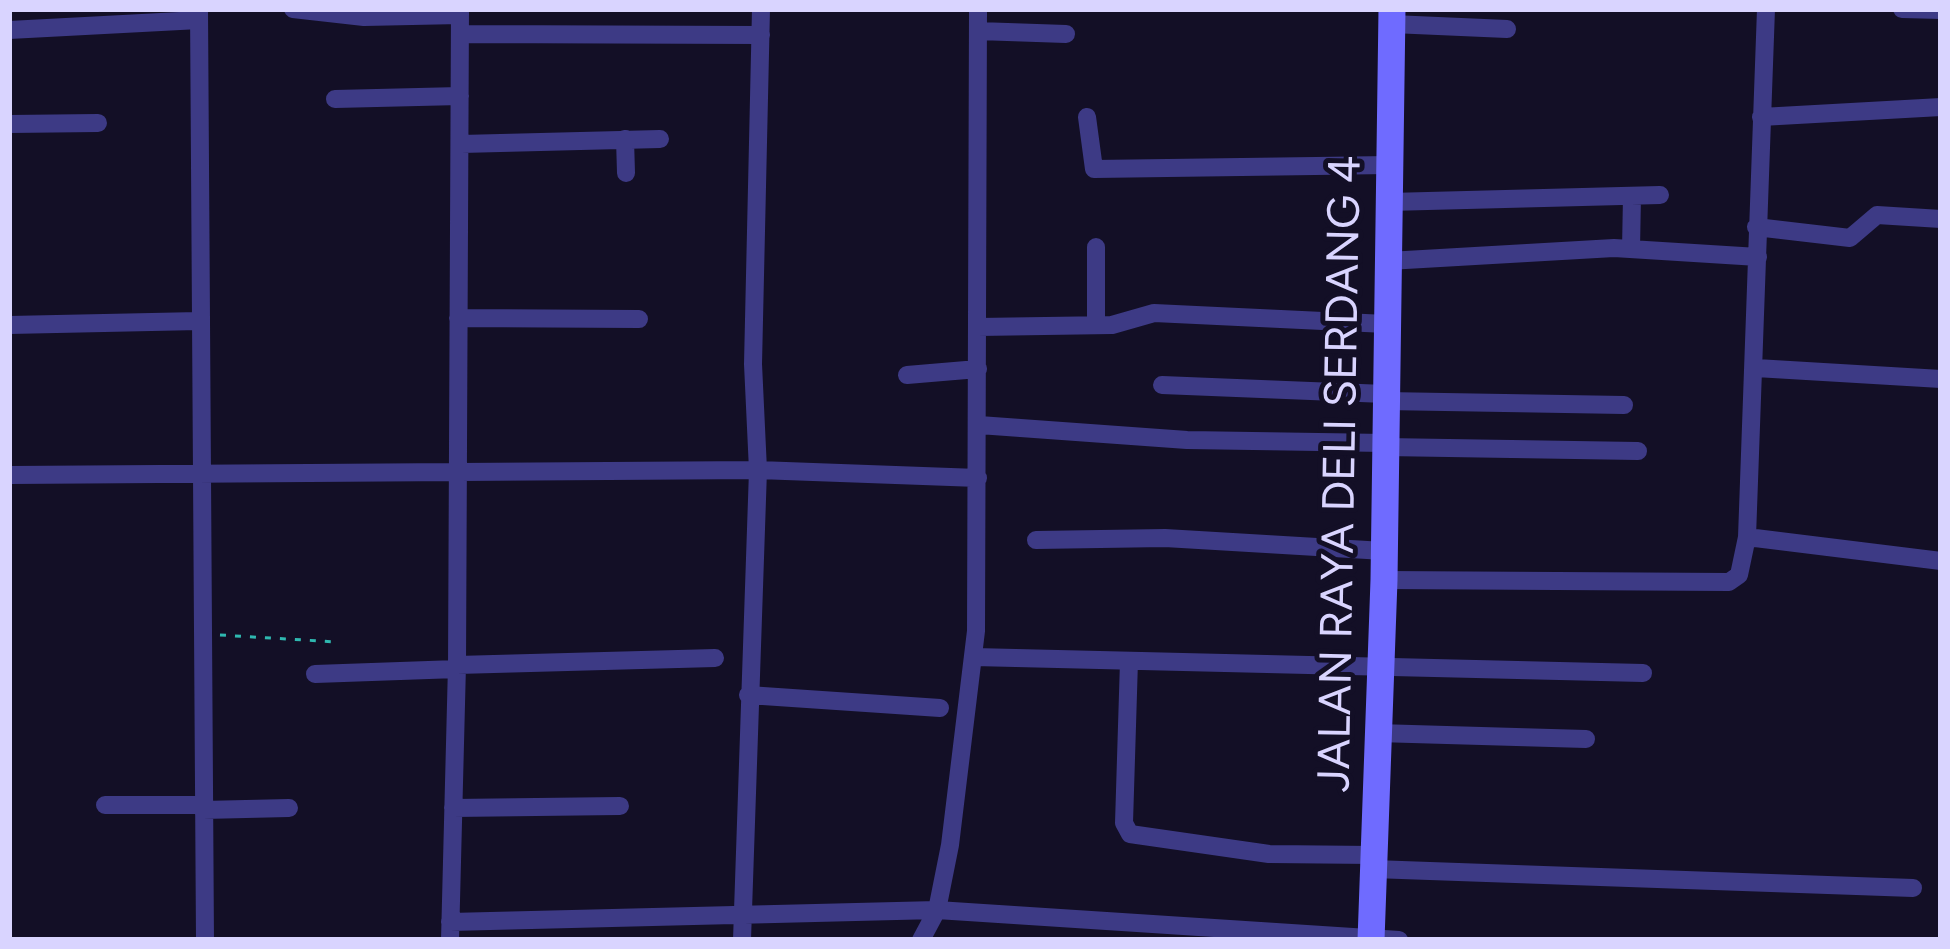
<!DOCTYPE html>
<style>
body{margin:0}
#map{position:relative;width:1950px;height:949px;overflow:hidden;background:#130f26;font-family:Figtree,sans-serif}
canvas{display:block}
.frame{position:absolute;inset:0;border:12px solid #d9d4ff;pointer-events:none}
</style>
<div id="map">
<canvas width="1950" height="949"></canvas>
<div class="frame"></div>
</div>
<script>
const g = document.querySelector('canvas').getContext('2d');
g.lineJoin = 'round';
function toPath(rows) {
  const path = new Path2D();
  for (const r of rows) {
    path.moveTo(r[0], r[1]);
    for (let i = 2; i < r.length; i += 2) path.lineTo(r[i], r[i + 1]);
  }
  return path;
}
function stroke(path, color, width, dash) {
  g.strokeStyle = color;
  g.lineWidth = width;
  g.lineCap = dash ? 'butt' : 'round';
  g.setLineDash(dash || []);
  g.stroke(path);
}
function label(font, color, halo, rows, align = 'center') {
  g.font = font + ' Figtree,sans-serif';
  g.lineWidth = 10;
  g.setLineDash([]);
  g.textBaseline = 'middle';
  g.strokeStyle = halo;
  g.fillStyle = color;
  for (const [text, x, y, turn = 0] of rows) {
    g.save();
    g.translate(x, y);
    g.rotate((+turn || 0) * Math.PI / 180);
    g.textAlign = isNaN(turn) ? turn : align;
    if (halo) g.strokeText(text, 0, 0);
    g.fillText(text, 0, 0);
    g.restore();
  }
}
stroke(toPath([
 [220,635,337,642]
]), '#2fb8b0', 3, [6, 9]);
stroke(toPath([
 [199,9,205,940],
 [293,9,364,17,460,15],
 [1766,9,1747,537,1941,561],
 [1902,9,1941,10],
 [1392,24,1507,29],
 [9,30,199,20],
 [978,31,1066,34],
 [461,34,761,35],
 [335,99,460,96],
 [1087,117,1094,169,1389,165],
 [1761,117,1941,107],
 [9,124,98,123],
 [625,139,626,173],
 [461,144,660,139],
 [1389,202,1660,195],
 [1756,227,1850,238,1877,215,1941,219],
 [1096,247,1096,325],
 [1631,249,1632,196],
 [1388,261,1614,248,1758,257],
 [458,318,639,319],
 [9,325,199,321],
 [978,327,1112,325,1154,313,1386,324],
 [1756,368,1941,379],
 [907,375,978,369],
 [1162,385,1385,394],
 [1385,401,1624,405],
 [979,425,1187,440,1385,443],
 [1385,447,1638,451],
 [9,475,758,470,978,478],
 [1036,540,1165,538,1384,551],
 [1384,580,1729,582,1739,575,1747,537],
 [974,657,1643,673],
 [1129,661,1124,823,1130,834,1269,854,1374,855],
 [457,665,715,658],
 [315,674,457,669],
 [748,695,940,708],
 [1377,733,1586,739],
 [105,805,203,805],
 [453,808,620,806],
 [203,810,289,808],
 [1373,869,1913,888],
 [450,922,937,910,1399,940],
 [450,940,457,665,460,9],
 [742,940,758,470,753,364,761,9],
 [921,940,937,910,950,845,976,631,978,9]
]), '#3d3a85', 18);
stroke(toPath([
 [1371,940,1384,580,1392,9]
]), '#6f6bff', 27);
label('45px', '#d9d4ff', '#130f26', [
 ["JALAN RAYA DELI SERDANG 4",1341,474,-89]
]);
</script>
